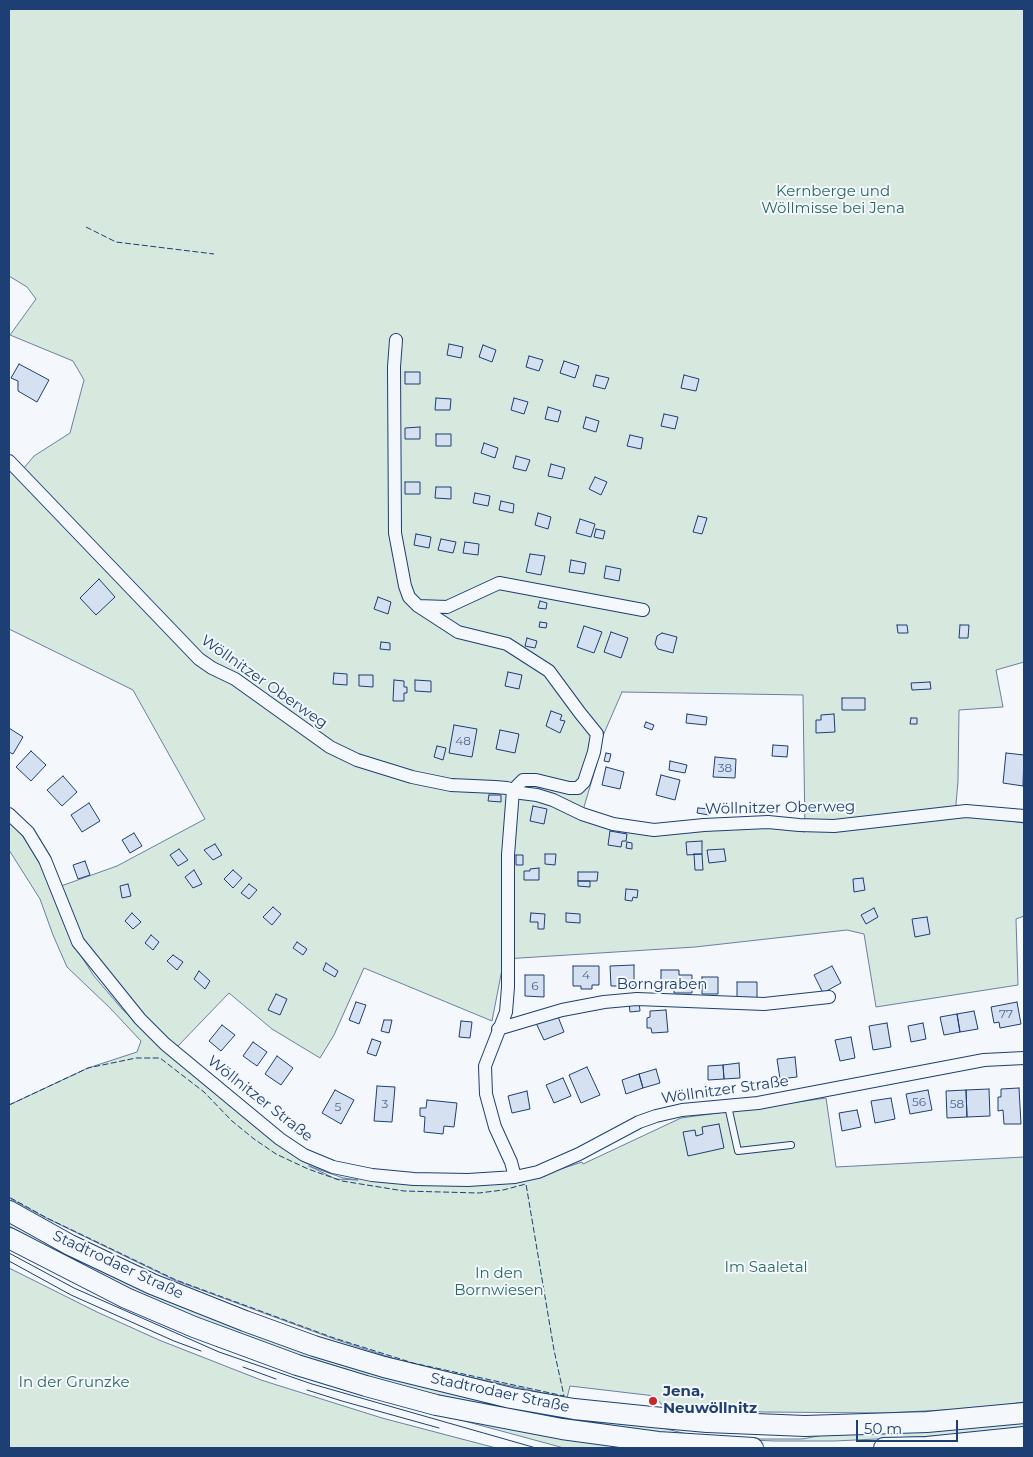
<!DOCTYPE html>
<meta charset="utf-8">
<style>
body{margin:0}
#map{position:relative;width:1033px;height:1457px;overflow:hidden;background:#f4f7fb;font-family:Montserrat,sans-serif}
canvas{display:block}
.frame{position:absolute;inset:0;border:10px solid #1d3f73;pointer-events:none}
.scale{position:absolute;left:856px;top:1420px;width:102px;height:22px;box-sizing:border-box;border:2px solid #1d3f73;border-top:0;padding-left:6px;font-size:15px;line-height:18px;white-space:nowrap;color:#1d3f73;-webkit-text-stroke:4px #f4f7fb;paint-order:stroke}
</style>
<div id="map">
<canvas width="1033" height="1457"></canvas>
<div class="frame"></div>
<div class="scale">50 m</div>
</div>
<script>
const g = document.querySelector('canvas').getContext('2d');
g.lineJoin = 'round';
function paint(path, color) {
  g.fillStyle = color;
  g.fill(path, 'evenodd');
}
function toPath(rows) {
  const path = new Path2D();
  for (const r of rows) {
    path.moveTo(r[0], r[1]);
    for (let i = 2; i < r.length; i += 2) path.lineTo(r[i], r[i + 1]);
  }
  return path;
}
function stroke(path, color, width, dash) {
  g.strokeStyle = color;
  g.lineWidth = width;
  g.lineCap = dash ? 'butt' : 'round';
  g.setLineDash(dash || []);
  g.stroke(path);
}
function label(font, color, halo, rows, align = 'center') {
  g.font = font + ' Montserrat,sans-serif';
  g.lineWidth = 4;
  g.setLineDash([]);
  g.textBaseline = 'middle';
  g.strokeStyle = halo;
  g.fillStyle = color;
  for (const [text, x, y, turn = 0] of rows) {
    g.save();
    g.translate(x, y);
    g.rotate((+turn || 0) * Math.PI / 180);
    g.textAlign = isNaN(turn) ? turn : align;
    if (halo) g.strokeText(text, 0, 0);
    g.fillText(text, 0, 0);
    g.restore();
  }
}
const green = toPath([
 [9,9,1024,9,1024,662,996,670,1003,707,959,710,958,781,955,816,987,818,1024,823,1024,916,1016,919,1018,985,876,1007,864,934,847,930,695,947,504,959,492,1021,364,968,334,1035,320,1058,272,1029,229,993,177,1047,141,1012,113,984,77,930,61,886,117,866,205,819,133,690,9,629,9,456,23,469,34,456,70,433,84,380,73,361,10,335,36,299,27,287,9,276,9,9],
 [622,692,803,695,805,832,765,826,605,826,581,817,600,753,602,738,622,692],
 [9,821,30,844,38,857,74,945,94,976,122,1009,149,1034,294,1153,405,1181,561,1169,582,1162,583,1164,681,1118,826,1098,836,1167,1024,1157,1024,1402,984,1408,885,1413,763,1412,661,1404,655,1396,570,1386,567,1398,414,1365,334,1339,174,1280,44,1217,9,1198,9,1105,88,1068,137,1052,141,1041,110,1008,67,967,53,935,40,899,9,850,9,821],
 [309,1166,343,1178,358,1180,336,1179,309,1166],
 [9,1217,238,1325,687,1434,685,1436,511,1412,384,1382,269,1346,180,1311,109,1279,9,1226,9,1217],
 [9,1268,97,1312,159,1340,261,1380,382,1418,496,1448,9,1448,9,1268],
 [193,1333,638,1448,564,1448,457,1419,193,1333],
 [1024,1419,1024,1428,978,1434,835,1441,775,1441,723,1439,802,1439,829,1434,1024,1419]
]);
paint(green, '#d7e8df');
stroke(green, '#687fa3', 1);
const building = toPath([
 [449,344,463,347,461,358,447,355,449,344],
 [483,345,496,350,492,362,479,357,483,345],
 [529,356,543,360,539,371,526,367,529,356],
 [564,361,579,366,575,378,560,373,564,361],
 [19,364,49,380,37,402,18,391,18,381,11,378,19,364],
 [405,372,420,372,420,384,405,384,405,372],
 [596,375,609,378,605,389,593,386,596,375],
 [684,375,699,379,696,391,681,388,684,375],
 [436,398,451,399,450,410,435,410,436,398],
 [514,398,528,402,524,414,511,410,514,398],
 [548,407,561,411,558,422,545,419,548,407],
 [664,414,678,417,675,429,661,426,664,414],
 [586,417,599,421,596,432,583,428,586,417],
 [420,427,420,439,405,439,405,428,420,427],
 [436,434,451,434,451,446,436,446,436,434],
 [630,435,643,438,641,449,627,446,630,435],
 [484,443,498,448,495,458,481,453,484,443],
 [516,456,530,460,526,471,513,468,516,456],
 [551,464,565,468,562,479,548,476,551,464],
 [595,477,607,482,601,495,589,489,595,477],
 [405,482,420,482,420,494,405,494,405,482],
 [436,487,451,487,451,499,435,498,436,487],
 [475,493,490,496,488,506,473,503,475,493],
 [501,501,514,504,513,513,499,510,501,501],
 [538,513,551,517,548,529,535,525,538,513],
 [698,516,707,518,702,534,693,532,698,516],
 [580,519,595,524,591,537,576,533,580,519],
 [596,529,605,531,603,539,594,537,596,529],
 [416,534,431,537,429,548,414,545,416,534],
 [441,539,456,542,453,553,438,550,441,539],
 [465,542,479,544,478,555,463,553,465,542],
 [530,554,545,556,541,575,526,572,530,554],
 [571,560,586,563,584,574,569,572,571,560],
 [606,566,621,569,619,581,604,578,606,566],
 [99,579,115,597,96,615,80,598,99,579],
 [378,597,391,602,388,614,374,609,378,597],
 [540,601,547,603,546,609,538,608,540,601],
 [540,622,547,623,546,628,539,627,540,622],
 [897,625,907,625,908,633,898,633,897,625],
 [960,625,969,625,968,638,959,638,960,625],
 [584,626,602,632,594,653,577,647,584,626],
 [611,632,628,638,621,658,604,652,611,632],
 [662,633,677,637,673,653,658,649,655,644,657,636,662,633],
 [527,638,537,641,535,648,525,646,527,638],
 [381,642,390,643,390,650,380,649,381,642],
 [508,672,522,675,519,689,505,686,508,672],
 [334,673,347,674,347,685,333,684,334,673],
 [359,675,373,675,373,687,359,686,359,675],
 [394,680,404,681,404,687,407,687,407,693,404,693,404,701,393,701,394,680],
 [415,680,431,681,431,692,415,691,415,680],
 [930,682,931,689,912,690,911,683,930,682],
 [842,698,865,698,865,710,842,710,842,698],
 [551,711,562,715,560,720,565,721,560,733,546,726,551,711],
 [687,714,707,717,706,725,686,723,687,714],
 [834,714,835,732,816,733,816,720,821,720,821,715,834,714],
 [911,718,917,718,917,724,910,724,911,718],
 [646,722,654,725,652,730,644,727,646,722],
 [454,725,477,729,472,757,449,753,454,725],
 [9,728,23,737,13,754,9,752,9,728],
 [500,730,519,734,515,753,496,749,500,730],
 [773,745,788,746,787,757,772,756,773,745],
 [437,746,446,748,443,760,434,757,437,746],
 [31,751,46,765,31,781,16,767,31,751],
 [606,753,611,754,609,762,604,761,606,753],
 [1006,753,1024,755,1023,786,1003,783,1006,753],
 [715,757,736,759,735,778,713,777,715,757],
 [670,761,687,765,685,773,669,770,670,761],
 [606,767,624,772,620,789,602,785,606,767],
 [661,775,680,780,675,800,656,795,661,775],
 [63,776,77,792,62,806,47,790,63,776],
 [489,795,501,795,501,802,488,801,489,795],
 [89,803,100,821,82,832,71,815,89,803],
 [533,806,547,809,544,824,530,821,533,806],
 [698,808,710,809,709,815,697,813,698,808],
 [610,831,627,834,626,841,622,841,621,847,608,845,610,831],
 [134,833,142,846,130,853,122,840,134,833],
 [702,841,702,854,687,855,686,842,702,841],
 [627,842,632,843,632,849,626,848,627,842],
 [215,844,222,855,213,860,204,850,215,844],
 [179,849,188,860,178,866,170,855,179,849],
 [724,849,726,861,709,863,707,850,724,849],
 [545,854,556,854,555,865,545,864,545,854],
 [694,854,702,854,703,870,695,870,694,854],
 [516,855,523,855,523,865,516,865,516,855],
 [85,861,90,875,78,879,73,865,85,861],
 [539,868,539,880,524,880,524,871,530,871,530,869,539,868],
 [194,870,202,884,193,888,185,877,194,870],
 [233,870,242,878,233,888,224,879,233,870],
 [578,872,598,872,597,881,578,881,578,872],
 [863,878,865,890,854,892,853,879,863,878],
 [578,881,590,881,590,887,578,886,578,881],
 [128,884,131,896,122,898,120,886,128,884],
 [249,884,257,890,249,899,241,893,249,884],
 [626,889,638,890,637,898,633,897,632,901,625,900,626,889],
 [273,907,281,914,272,925,263,917,273,907],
 [874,908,878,917,866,924,861,915,874,908],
 [132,913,141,922,133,929,125,921,132,913],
 [531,913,545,914,544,929,538,929,538,922,530,922,531,913],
 [566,913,580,914,580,923,566,922,566,913],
 [927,917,930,934,915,937,912,919,927,917],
 [151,935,159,942,153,950,145,943,151,935],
 [297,942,307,949,303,955,293,948,297,942],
 [173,955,183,962,177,970,167,961,173,955],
 [326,963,338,971,335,977,323,970,326,963],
 [634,965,634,986,611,986,610,966,634,965],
 [573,966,599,966,599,985,592,985,592,989,581,989,581,986,573,986,573,966],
 [832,966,841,983,823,993,814,975,832,966],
 [661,970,679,970,679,975,692,975,692,993,674,993,674,988,661,988,661,970],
 [199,971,210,981,205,989,194,979,199,971],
 [525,975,544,975,544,997,525,996,525,975],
 [702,977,718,977,718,994,702,994,702,977],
 [737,982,757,982,757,998,737,998,737,982],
 [276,994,287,999,280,1015,268,1010,276,994],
 [356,1002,366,1005,359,1024,349,1020,356,1002],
 [639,1002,640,1011,630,1012,629,1003,639,1002],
 [1017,1002,1021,1024,1000,1028,999,1022,994,1023,991,1007,1017,1002],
 [666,1010,668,1032,652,1033,651,1028,647,1028,647,1018,650,1017,650,1011,666,1010],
 [974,1011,978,1029,960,1032,957,1014,974,1011],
 [557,1014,564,1032,544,1040,536,1023,557,1014],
 [957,1014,960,1032,944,1035,940,1017,957,1014],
 [384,1020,392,1020,389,1033,381,1031,384,1020],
 [461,1021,472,1022,470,1038,459,1037,461,1021],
 [887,1023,891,1047,873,1050,869,1026,887,1023],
 [923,1023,926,1039,911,1042,908,1026,923,1023],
 [222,1025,235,1035,221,1051,209,1041,222,1025],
 [851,1037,855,1058,840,1061,835,1040,851,1037],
 [372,1039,381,1042,376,1056,367,1053,372,1039],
 [253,1042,267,1052,257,1066,243,1056,253,1042],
 [277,1056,293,1068,281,1085,265,1074,277,1056],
 [795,1057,797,1077,780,1079,777,1059,795,1057],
 [739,1063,740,1078,724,1079,723,1065,739,1063],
 [723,1065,724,1079,708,1080,708,1066,723,1065],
 [587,1067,600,1095,581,1103,569,1075,587,1067],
 [656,1069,660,1083,643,1088,639,1074,656,1069],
 [639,1074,643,1088,626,1094,622,1080,639,1074],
 [563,1078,571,1096,554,1103,546,1085,563,1078],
 [377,1086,395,1087,392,1122,374,1121,377,1086],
 [1019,1088,1021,1124,1004,1124,1003,1110,998,1111,998,1097,1001,1097,1001,1089,1019,1088],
 [989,1089,990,1116,967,1117,966,1090,989,1089],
 [335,1090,354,1100,341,1124,322,1113,335,1090],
 [928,1090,932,1110,910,1114,906,1094,928,1090],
 [966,1090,967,1117,947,1118,946,1091,966,1090],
 [527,1091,530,1109,512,1113,508,1096,527,1091],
 [891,1098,895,1119,875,1123,871,1101,891,1098],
 [427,1100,457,1103,454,1127,444,1126,443,1134,424,1132,425,1117,420,1116,420,1108,426,1108,427,1100],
 [857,1110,861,1127,842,1131,839,1113,857,1110],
 [719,1124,724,1148,688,1156,683,1132,695,1130,696,1136,703,1134,702,1127,719,1124]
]);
paint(building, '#d5e0f0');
stroke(building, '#1d3f73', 1);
const lane = toPath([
 [728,1106,738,1151,791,1145]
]);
const street = toPath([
 [396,340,394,367,395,533,405,586,409,597,418,606,458,632,507,644,549,671,580,713,597,734,594,752,584,782,578,788,569,788,536,780,523,780,513,790,508,855,508,987,506,1012,485,1066,486,1094,495,1127,511,1162,515,1177],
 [9,461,199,659,212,668,235,679,330,747,357,760,412,777,451,785,495,787,507,788,521,793,537,795,553,800,582,814,613,824,654,830,704,825,768,822,799,825,834,826,966,811,1024,816],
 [418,606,447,607,499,583,643,610],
 [9,814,28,832,45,860,78,942,140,1019,165,1044,280,1139,304,1155,333,1167,372,1175,414,1179,468,1180,515,1177,538,1172,579,1154,639,1122,656,1116,682,1110,758,1103,984,1060,1024,1058],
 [498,1029,562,1010,604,1002,637,999,764,1004,829,997]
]);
const primary = toPath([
 [9,1211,70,1245,152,1284,245,1321,314,1346,384,1367,511,1398,574,1409,652,1417,707,1422,805,1426,927,1422,1024,1413],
 [9,1238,126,1298,194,1327,297,1365,366,1386,436,1405,562,1429,658,1442,753,1448],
 [884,1448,927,1447,1024,1437]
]);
stroke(lane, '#1d3f73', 8);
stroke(street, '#1d3f73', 14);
stroke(primary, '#1d3f73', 22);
stroke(lane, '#f4f7fb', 6);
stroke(street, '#f4f7fb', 12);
stroke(primary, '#f4f7fb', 20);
stroke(toPath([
 [9,1253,74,1288,219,1352,312,1384,536,1448],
 [9,1261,71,1295,174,1341,201,1351],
 [243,1367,276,1379],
 [307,1390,342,1401,439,1428]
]), '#1d3f73', 1);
stroke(toPath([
 [86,227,116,242,214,254],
 [9,1105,88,1068,136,1058,160,1058,204,1092,232,1121,254,1139,276,1154,308,1169,342,1181,404,1191,479,1193,503,1190,526,1184,554,1350,564,1396,413,1363,334,1338,176,1280,47,1218,9,1197]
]), '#1d3f73', 1, [6, 2.5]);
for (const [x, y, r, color] of [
 [653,1401,5,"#c62828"]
]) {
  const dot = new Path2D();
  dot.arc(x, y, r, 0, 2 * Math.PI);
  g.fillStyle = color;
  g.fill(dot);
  stroke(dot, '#f4f7fb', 2);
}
label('12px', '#4b6792', null, [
 ["48",463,741],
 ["38",725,768],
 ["4",586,975],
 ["6",535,986],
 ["77",1006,1014],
 ["56",919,1102],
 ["3",385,1104],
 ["58",957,1104],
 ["5",338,1107]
]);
label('15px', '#2c6c60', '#f4f7fb', [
 ["Kernberge und",833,192],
 ["Wöllmisse bei Jena",833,209],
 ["Im Saaletal",766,1268],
 ["In den",499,1274],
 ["Bornwiesen",499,1291],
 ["In der Grunzke",74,1383]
]);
label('15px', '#1d3f73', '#f4f7fb', [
 ["Wöllnitzer Oberweg",264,682,35],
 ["Wöllnitzer Oberweg",780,808,-1],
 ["Borngraben",662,985],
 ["Wöllnitzer Straße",725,1090,-8],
 ["Wöllnitzer Straße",260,1099,38],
 ["Stadtrodaer Straße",118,1265,25],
 ["Stadtrodaer Straße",500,1393,12]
]);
label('bold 15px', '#1d3f73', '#f4f7fb', [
 ["Jena,",663,1392],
 ["Neuwöllnitz",663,1409]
], 'left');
</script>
